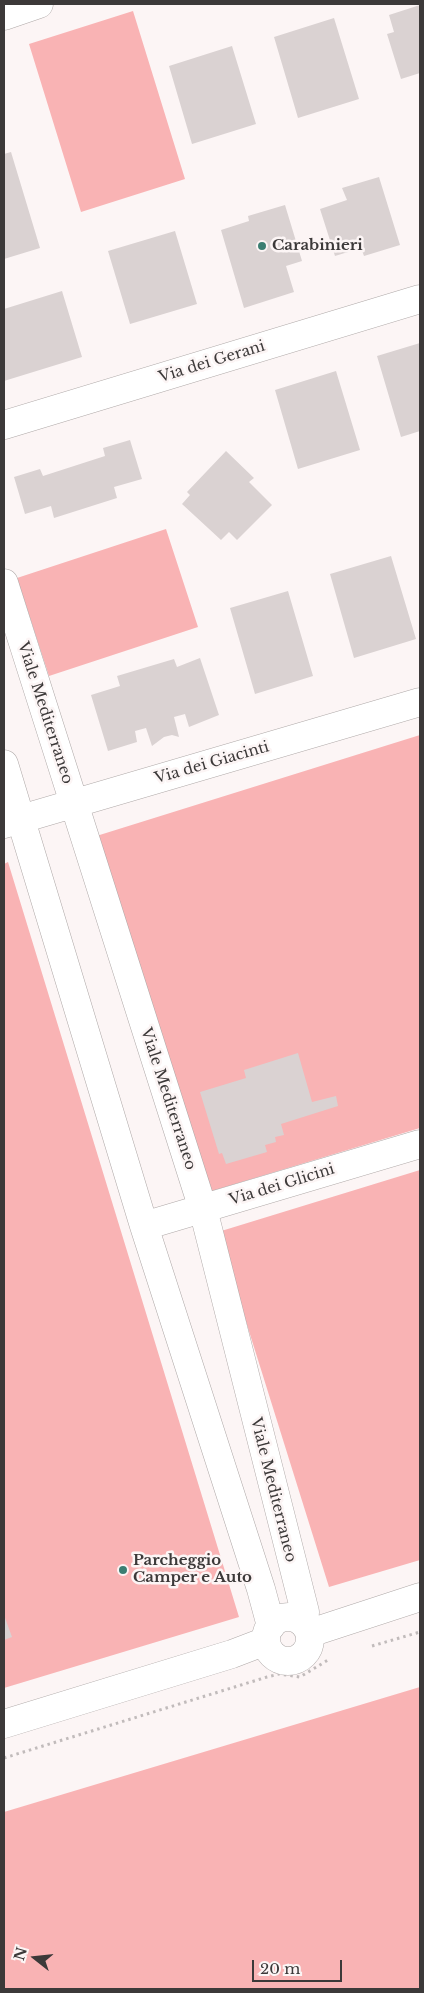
<!DOCTYPE html>
<style>
body{margin:0}
#map{position:relative;width:424px;height:1993px;overflow:hidden;background:#fcf5f5;font-family:"Libre Baskerville",serif}
canvas{display:block}
.frame{position:absolute;inset:0;border:5px solid #3c3939;pointer-events:none}
.north{position:absolute;left:10px;top:1933px;width:50px;height:50px;-webkit-text-stroke:4px #fcf5f5;paint-order:stroke;rotate:286deg;font-size:14px;font-weight:700;line-height:20px;text-align:center;color:#3c3939}
.north::after{content:'';display:block;margin:auto;width:18px;height:22px;background:#3c3939;clip-path:polygon(50% 0,100% 100%,50% 72%,0 100%)}
.scale{position:absolute;left:252px;top:1960px;width:90px;height:22px;box-sizing:border-box;border:2px solid #3c3939;border-top:0;padding-left:6px;font-size:15px;line-height:18px;white-space:nowrap;color:#3c3939;-webkit-text-stroke:4px #fcf5f5;paint-order:stroke}
</style>
<div id="map">
<canvas width="424" height="1993"></canvas>
<div class="frame"></div>
<div class="north">N</div>
<div class="scale">20 m</div>
</div>
<script>
const g = document.querySelector('canvas').getContext('2d');
g.lineJoin = 'round';
function paint(path, color) {
  g.fillStyle = color;
  g.fill(path, 'evenodd');
}
function toPath(rows) {
  const path = new Path2D();
  for (const r of rows) {
    if (r.length === 3) {
      path.moveTo(r[0] + r[2], r[1]);
      path.arc(r[0], r[1], r[2], 0, 2 * Math.PI);
      continue;
    }
    path.moveTo(r[0], r[1]);
    for (let i = 2; i < r.length; i += 2) path.lineTo(r[i], r[i + 1]);
  }
  return path;
}
function stroke(path, color, width, dash) {
  g.strokeStyle = color;
  g.lineWidth = width;
  g.lineCap = dash ? 'butt' : 'round';
  g.setLineDash(dash || []);
  g.stroke(path);
}
function label(font, color, halo, rows, align = 'center') {
  g.font = font + ' "Libre Baskerville",serif';
  g.lineWidth = 5;
  g.setLineDash([]);
  g.textBaseline = 'middle';
  g.strokeStyle = halo;
  g.fillStyle = color;
  for (const [text, x, y, turn = 0] of rows) {
    g.save();
    g.translate(x, y);
    g.rotate((+turn || 0) * Math.PI / 180);
    g.textAlign = isNaN(turn) ? turn : align;
    if (halo) g.strokeText(text, 0, 0);
    g.fillText(text, 0, 0);
    g.restore();
  }
}
paint(toPath([
 [133,11,185,179,81,212,29,44],
 [166,529,198,627,49,676,17,578],
 [420,735,420,1128,202,1194,90,838],
 [8,862,239,1617,4,1688,4,864],
 [420,1170,420,1560,329,1587,218,1232],
 [420,1687,420,1989,4,1989,4,1812]
]), '#f9b3b4');
paint(toPath([
 [420,5,420,73,401,79,387,34,394,32,389,15],
 [334,18,359,99,298,118,274,37],
 [232,46,256,124,192,144,169,66],
 [11,152,40,248,4,259,4,154],
 [379,177,400,245,364,256,361,248,335,256,320,209,347,200,342,188],
 [285,205,302,261,286,266,294,292,244,308,221,230,249,221,248,216],
 [175,231,197,304,130,324,108,251],
 [62,291,82,357,4,381,4,309],
 [420,343,420,431,401,437,377,356],
 [336,371,360,450,298,469,275,390],
 [130,440,142,479,114,487,117,498,54,518,51,506,25,514,14,477,40,469,43,476,105,456,103,448],
 [226,451,254,478,249,482,272,505,237,540,229,532,221,540,182,504,190,495,187,492],
 [391,556,416,639,354,658,330,574],
 [288,591,313,676,255,694,230,608],
 [200,658,219,715,189,727,185,714,174,717,179,737,172,735,164,737,152,746,146,728,135,731,137,742,108,751,91,695,120,686,117,676,174,659,177,667],
 [298,1053,312,1102,336,1096,338,1106,281,1124,284,1135,275,1137,276,1142,265,1145,267,1152,226,1164,222,1153,219,1154,200,1092,246,1078,244,1070],
 [4,1615,12,1637,4,1640]
]), '#dad2d2');
const minor = toPath([
 [4,16,39,4],
 [4,425,420,299],
 [4,583,203,1209,305,1612,304,1623],
 [4,764,144,1226,261,1589,271,1626],
 [4,824,420,702],
 [144,1226,420,1144],
 [288,1639,22],
 [310,1633,420,1597],
 [4,1724,232,1654,266,1641]
]);
stroke(minor, '#afa9a8', 29);
stroke(toPath([
 [372,1646,420,1632],
 [4,1758,267,1677,279,1674,300,1677,328,1660]
]), '#c1bbbb', 3, [2.5, 4]);
stroke(minor, '#fff', 28);
for (const [x, y, r, color] of [
 [262,246,5,"#3b7e72"],
 [123,1570,5,"#3b7e72"]
]) {
  const dot = new Path2D();
  dot.arc(x, y, r, 0, 2 * Math.PI);
  g.fillStyle = color;
  g.fill(dot);
  stroke(dot, '#fcf5f5', 2);
}
label('bold 15px', '#3c3939', '#fcf5f5', [
 ["Carabinieri",272,246],
 ["Parcheggio",133,1561],
 ["Camper e Auto",133,1578]
], 'left');
label('15px', '#3c3939', '#fcf5f5', [
 ["Via dei Gerani",212,362,-17],
 ["Viale Mediterraneo",45,713,72],
 ["Via dei Giacinti",212,763,-16],
 ["Viale Mediterraneo",168,1099,72],
 ["Via dei Glicini",282,1185,-17],
 ["Viale Mediterraneo",273,1490,76]
]);
</script>
